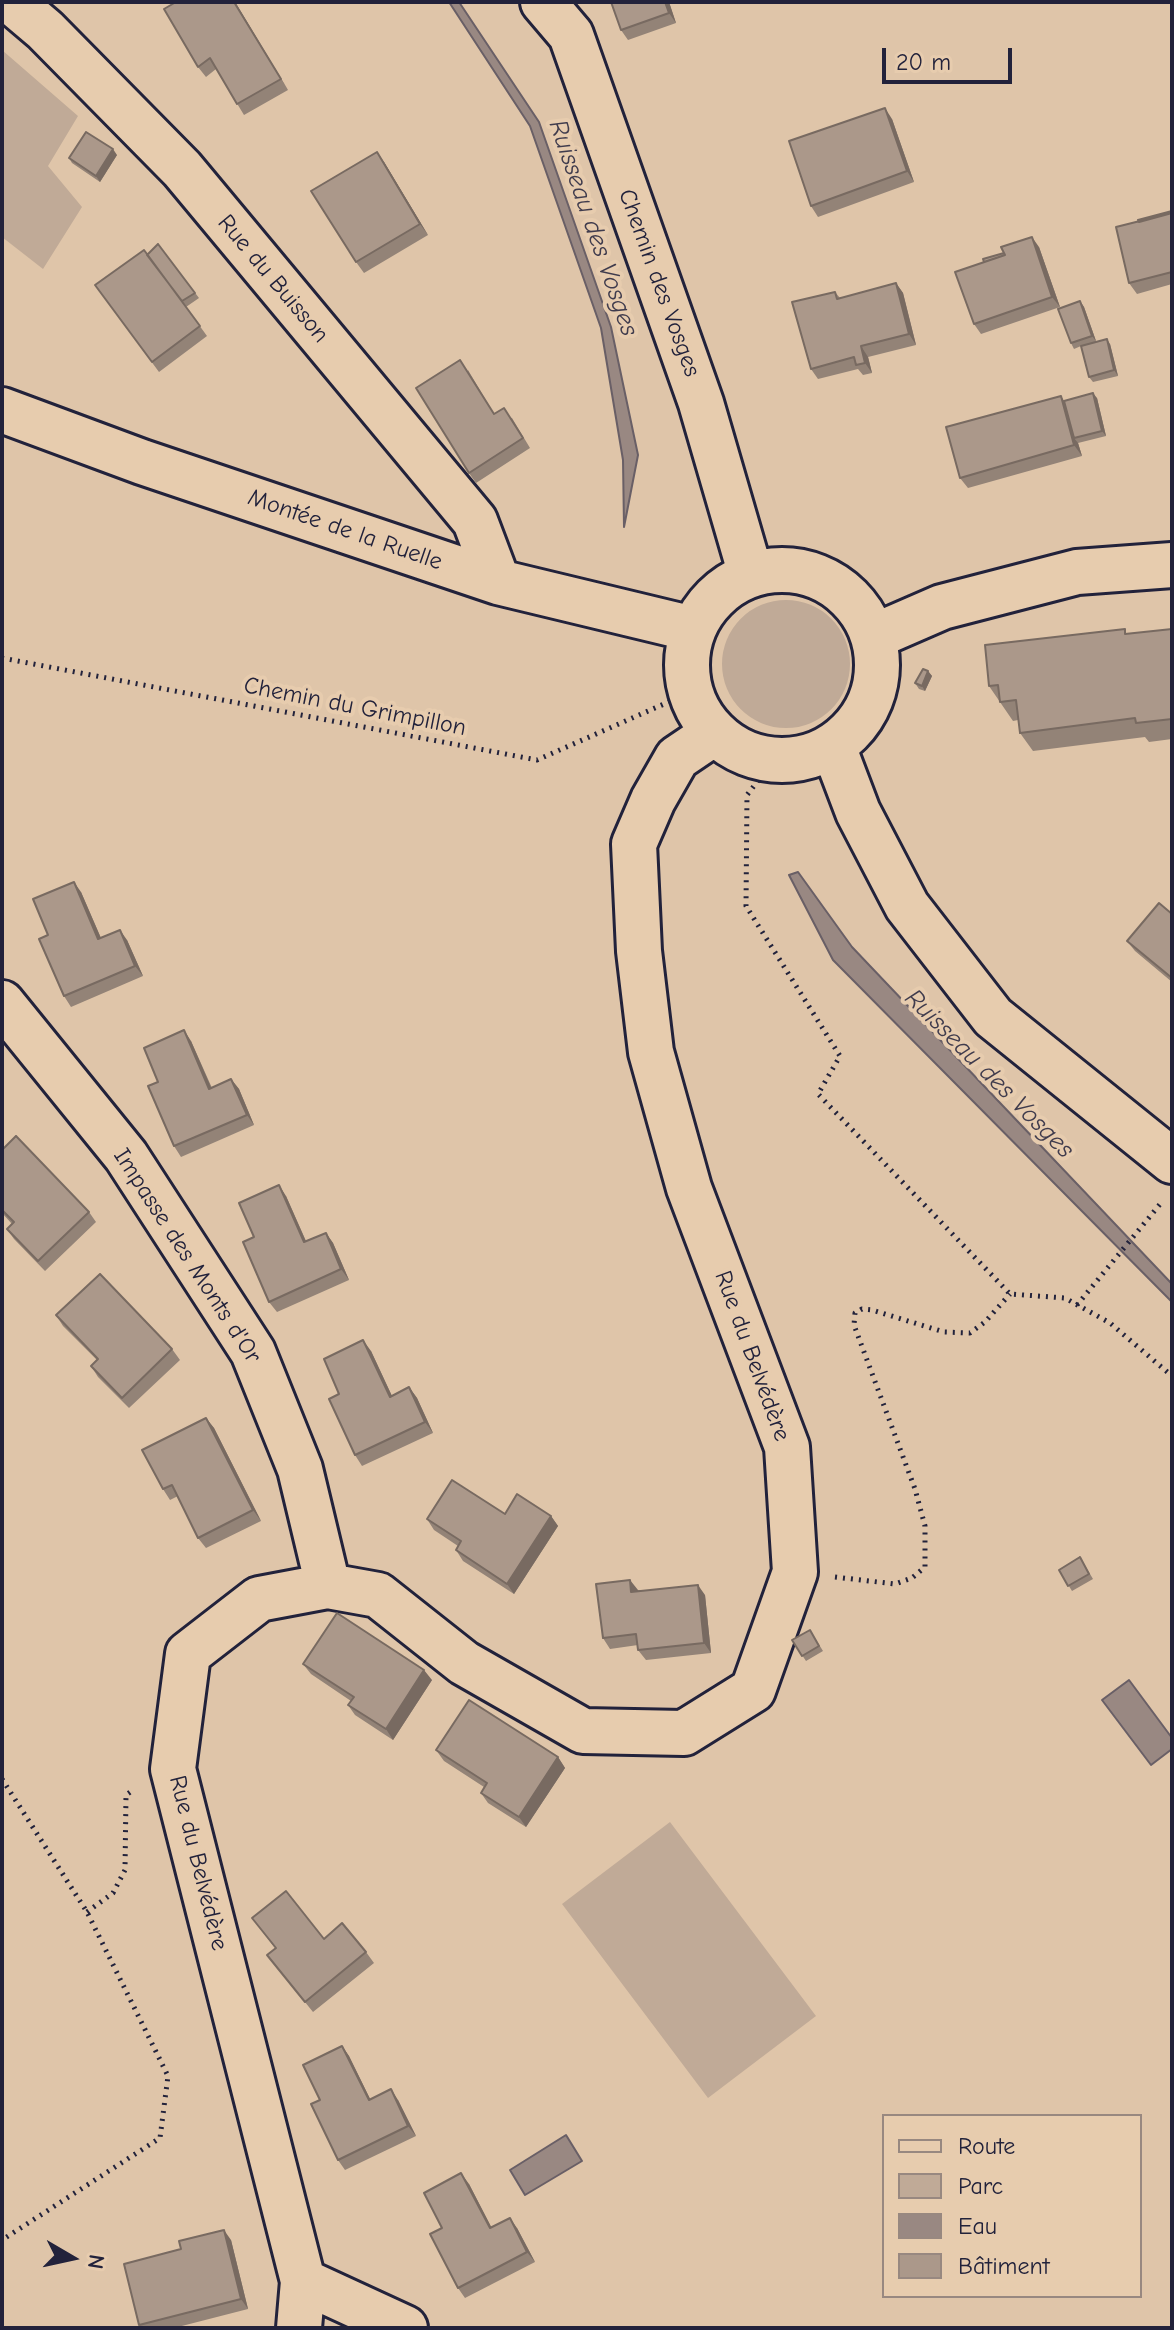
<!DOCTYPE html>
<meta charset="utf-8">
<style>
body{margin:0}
#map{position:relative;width:1174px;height:2330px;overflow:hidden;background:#dfc5a9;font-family:"Comic Neue",sans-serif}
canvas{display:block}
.frame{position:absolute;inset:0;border:4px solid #22223b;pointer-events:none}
.legend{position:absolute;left:882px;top:2114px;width:260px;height:184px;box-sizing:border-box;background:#e7ccae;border:2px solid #988880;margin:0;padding:10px 14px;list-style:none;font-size:24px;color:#22223b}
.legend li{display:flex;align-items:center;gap:16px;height:40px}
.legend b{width:40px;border:2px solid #988880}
.north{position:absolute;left:32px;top:2218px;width:80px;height:80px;-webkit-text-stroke:6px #e7ccae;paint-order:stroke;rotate:99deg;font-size:22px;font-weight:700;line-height:32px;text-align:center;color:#22223b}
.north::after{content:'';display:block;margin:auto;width:28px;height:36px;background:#22223b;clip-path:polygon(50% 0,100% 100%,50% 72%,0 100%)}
.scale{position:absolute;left:882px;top:48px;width:130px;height:36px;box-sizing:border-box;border:4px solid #22223b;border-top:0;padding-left:10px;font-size:24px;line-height:28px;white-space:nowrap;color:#22223b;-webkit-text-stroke:6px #e7ccae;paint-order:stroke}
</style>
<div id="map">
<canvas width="1174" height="2330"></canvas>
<div class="frame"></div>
<ul class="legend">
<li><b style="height:10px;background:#e7ccae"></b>Route</li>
<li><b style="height:22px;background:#c0aa97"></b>Parc</li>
<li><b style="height:22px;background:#998882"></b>Eau</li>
<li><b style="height:22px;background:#ab988a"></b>Bâtiment</li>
</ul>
<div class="north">N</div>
<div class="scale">20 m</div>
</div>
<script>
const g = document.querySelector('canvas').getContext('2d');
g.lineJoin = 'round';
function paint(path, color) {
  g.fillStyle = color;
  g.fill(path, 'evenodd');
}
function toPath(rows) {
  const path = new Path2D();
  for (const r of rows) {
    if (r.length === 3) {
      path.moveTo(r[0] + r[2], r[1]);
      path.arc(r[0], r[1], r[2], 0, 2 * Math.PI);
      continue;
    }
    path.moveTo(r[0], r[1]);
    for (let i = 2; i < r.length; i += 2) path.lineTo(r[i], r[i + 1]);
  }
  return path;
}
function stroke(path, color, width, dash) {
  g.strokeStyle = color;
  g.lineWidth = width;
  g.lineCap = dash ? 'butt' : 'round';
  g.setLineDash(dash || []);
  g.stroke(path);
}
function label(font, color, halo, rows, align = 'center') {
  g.font = font + ' "Comic Neue",sans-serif';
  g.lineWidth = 8;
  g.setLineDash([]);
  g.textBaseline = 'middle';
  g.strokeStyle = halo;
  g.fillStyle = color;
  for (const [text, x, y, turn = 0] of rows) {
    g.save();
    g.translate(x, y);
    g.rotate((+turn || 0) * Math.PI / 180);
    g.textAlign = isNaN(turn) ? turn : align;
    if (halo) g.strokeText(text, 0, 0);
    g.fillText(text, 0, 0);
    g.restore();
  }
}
paint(toPath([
 [2,50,78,116,48,166,82,207,43,269,2,237],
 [786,664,64],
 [670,1822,816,2016,708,2098,562,1904]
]), '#c0aa97');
const water = toPath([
 [449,2,459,2,539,122,611,327,638,455,624,527,623,460,601,328,530,126,449,2],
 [798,872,852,947,1172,1284,1172,1302,833,960,789,875,798,872],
 [1129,1680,1172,1738,1172,1749,1151,1765,1102,1700,1129,1680],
 [566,2135,582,2161,525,2195,510,2170,566,2135]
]);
paint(water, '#998882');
stroke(water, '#695f66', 2);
const minor = toPath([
 [12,2,45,30,182,169,475,521,498,582],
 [543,2,571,35,701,403,751,575],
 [2,410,142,462,498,582,693,629],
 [782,665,95],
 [873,637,942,607,1077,572,1172,565],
 [833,746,858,812,907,906,993,1017,1172,1161],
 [2,1003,126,1156,253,1352,300,1469,328,1586],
 [303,2281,405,2328],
 [299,2328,303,2281,173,1769,188,1654,259,1599,328,1586,378,1595,464,1663,583,1731,684,1733,753,1690,795,1572,787,1447,689,1188,651,1052,639,951,634,844,653,800,677,758,714,733]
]);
stroke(minor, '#22223b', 50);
stroke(toPath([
 [2,658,537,760,689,693],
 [773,761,747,795,746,906,840,1056,818,1094,1010,1294,1065,1298,1110,1323,1172,1376],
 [1077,1305,1161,1203],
 [835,1577,895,1584,912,1578,925,1567,925,1526,915,1489,854,1325,855,1313,862,1309,872,1310,944,1332,970,1333,985,1322,1010,1294],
 [2,1779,87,1912,168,2076,160,2138,2,2240],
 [87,1912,113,1893,125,1870,126,1795,133,1790]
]), '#22223b', 5, [2, 6]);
stroke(minor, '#e7ccae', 44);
paint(toPath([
 [176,2,235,2,288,90,244,115,216,69,206,77,198,67],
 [669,2,676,23,628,40,621,30],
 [892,119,914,182,818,217,811,206],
 [117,155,100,182,72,163,69,158],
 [384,162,428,235,364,273,356,262],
 [1172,211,1172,284,1137,294,1129,283,1139,222],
 [158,244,199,298,186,307,207,336,159,372,95,285,147,255],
 [1039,247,1060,307,981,334,974,324],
 [896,283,903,293,916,345,868,357,872,373,863,375,858,369,818,379,811,369,835,292,840,298],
 [1080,301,1084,307,1096,341,1110,344,1118,376,1093,382,1089,377,1081,346,1074,349,1071,343],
 [468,370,494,414,512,418,530,448,476,483,469,473],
 [1097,398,1106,436,1078,443,1082,456,968,488,960,478],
 [1172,629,1172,739,1149,742,1145,737,1033,751,1020,733,1018,720,1013,721,989,686,1129,634],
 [928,671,932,676,925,691,919,689,915,683],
 [81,892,101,938,127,940,143,976,71,1007,64,996,48,935],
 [1172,914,1172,982,1135,951,1127,941],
 [191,1041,212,1088,231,1079,239,1089,254,1125,181,1157,174,1146,158,1082],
 [2,1150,89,1212,96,1222,45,1271,14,1239,7,1229,12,1224,2,1213],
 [286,1196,306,1241,326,1233,333,1243,349,1280,277,1312,269,1302,254,1237],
 [56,1315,172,1349,180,1360,129,1408,98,1377,91,1366,97,1360,63,1326],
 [371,1351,392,1396,409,1387,417,1398,433,1433,362,1466,355,1455,339,1394],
 [206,1418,214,1428,261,1521,206,1548,198,1538,178,1496,170,1500,163,1489],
 [505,1514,551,1516,558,1526,514,1594,463,1561,456,1550,458,1546,434,1530,427,1519],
 [1080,1557,1093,1579,1072,1591,1059,1570],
 [638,1590,705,1595,711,1653,646,1660,638,1650,638,1645,610,1649,603,1638],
 [810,1630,823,1651,806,1661,792,1640],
 [303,1664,432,1680,393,1740,355,1715,348,1705,351,1701,311,1674],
 [436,1750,558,1757,565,1768,526,1827,488,1803,481,1793,484,1787,444,1761],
 [252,1918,324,1939,366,1952,374,1963,313,2012,267,1955,275,1948],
 [342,2046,349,2056,370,2099,398,2100,416,2136,345,2170,338,2160,320,2100],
 [469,2184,491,2227,517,2228,535,2262,465,2298,458,2288,442,2228],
 [231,2240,248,2309,174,2328,141,2328,139,2325,181,2249]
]), '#938377');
paint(toPath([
 [234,2,235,2,288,90,281,79],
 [665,2,669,2,676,23,669,13],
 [885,108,892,119,914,182,907,171],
 [113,149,117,155,100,182,96,176],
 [377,152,384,162,428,235,420,224],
 [1032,237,1039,247,1060,307,1052,297],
 [896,283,903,293,916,345,909,334],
 [1080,301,1084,307,1096,341,1092,336],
 [1107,339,1110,344,1118,376,1114,370],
 [861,346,868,357,872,373,865,363],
 [1093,393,1097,398,1106,436,1102,431],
 [1061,396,1068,407,1074,438,1078,443,1082,456,1074,445],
 [928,671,932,676,925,691,922,686],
 [74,882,81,892,106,950,98,939],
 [120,930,127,940,143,976,135,966],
 [184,1030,191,1041,216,1099,209,1089],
 [231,1079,239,1089,254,1125,247,1115],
 [279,1185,286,1196,311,1253,304,1242],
 [326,1233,333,1243,349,1280,341,1269],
 [363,1340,371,1351,397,1407,390,1397],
 [409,1387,417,1398,433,1433,425,1422],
 [206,1418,214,1428,261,1521,253,1510],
 [551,1516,558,1526,514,1594,507,1584],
 [630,1580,638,1590,639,1602,631,1592],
 [698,1585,705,1595,711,1653,704,1643],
 [424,1670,432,1680,393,1740,386,1729],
 [558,1757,565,1768,526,1827,519,1817],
 [342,2046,349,2056,376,2111,369,2100],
 [391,2089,398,2100,416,2136,408,2126],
 [461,2173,469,2184,497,2238,490,2228],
 [510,2218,517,2228,535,2262,527,2252],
 [224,2230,231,2240,248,2309,241,2299]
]), '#786a61');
const building = toPath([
 [176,2,234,2,281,79,237,104,210,58,198,67,164,9,176,2],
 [611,2,665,2,669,13,621,30,611,2],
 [885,108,907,171,811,206,789,141,885,108],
 [86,132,113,149,96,176,69,158,86,132],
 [377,152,420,224,356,262,311,191,377,152],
 [1172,211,1172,213,1139,222,1138,220,1172,211],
 [1172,213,1172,272,1129,283,1116,227,1172,213],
 [1032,237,1052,297,974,324,955,272,1005,255,1001,247,1032,237],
 [158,244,195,293,182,301,147,255,158,244],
 [144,250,200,326,152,362,95,285,144,250],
 [1004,253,1005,255,984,262,983,259,1004,253],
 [896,283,909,334,861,346,865,363,856,365,854,357,811,369,792,302,835,292,837,299,896,283],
 [1080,301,1092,336,1071,343,1058,309,1080,301],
 [1107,339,1114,370,1089,377,1081,346,1107,339],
 [460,360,494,414,504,408,523,438,469,473,416,388,460,360],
 [1093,393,1102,431,1074,438,1064,401,1093,393],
 [1061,396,1074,445,960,478,946,427,1061,396],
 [1125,629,1125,634,1172,629,1172,719,1136,723,1135,718,1020,733,1016,700,1000,702,998,685,989,686,985,645,1125,629],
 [923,669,928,671,922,686,915,683,923,669],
 [74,882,98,939,120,930,135,966,64,996,39,939,48,935,33,899,74,882],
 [1159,903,1172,914,1172,978,1127,941,1159,903],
 [184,1030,209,1089,231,1079,247,1115,174,1146,148,1086,158,1082,144,1048,184,1030],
 [16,1136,89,1212,38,1261,7,1229,14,1222,2,1210,2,1150,16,1136],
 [279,1185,304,1242,326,1233,341,1269,269,1302,243,1242,254,1237,239,1203,279,1185],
 [100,1274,172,1349,122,1398,91,1366,98,1359,56,1315,100,1274],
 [363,1340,390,1397,409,1387,425,1422,355,1455,329,1399,339,1394,324,1359,363,1340],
 [206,1418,253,1510,198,1538,172,1485,163,1489,142,1450,206,1418],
 [452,1480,505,1514,517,1494,551,1516,507,1584,456,1550,461,1541,427,1519,452,1480],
 [1080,1557,1089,1574,1068,1586,1059,1570,1080,1557],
 [630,1580,631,1592,698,1585,704,1643,638,1650,636,1634,603,1638,596,1584,630,1580],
 [337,1613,424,1670,386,1729,348,1705,354,1697,303,1664,337,1613],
 [810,1630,819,1646,802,1656,792,1640,810,1630],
 [469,1700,558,1757,519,1817,481,1793,487,1783,436,1750,469,1700],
 [286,1891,324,1939,342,1923,366,1952,305,2002,267,1955,276,1948,252,1918,286,1891],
 [342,2046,369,2100,391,2089,408,2126,338,2160,311,2104,320,2100,303,2065,342,2046],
 [461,2173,490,2228,510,2218,527,2252,458,2288,430,2234,442,2228,424,2193,461,2173],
 [224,2230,241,2299,139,2325,124,2264,181,2249,179,2241,224,2230]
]);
paint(building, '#ab988a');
stroke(building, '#786a61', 2);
label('24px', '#22223b', '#e7ccae', [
 ["Rue du Buisson",273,279,50],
 ["Chemin des Vosges",659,283,70],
 ["Montée de la Ruelle",345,530,19],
 ["Chemin du Grimpillon",355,707,11],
 ["Impasse des Monts d'Or",187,1256,57],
 ["Rue du Belvédère",752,1356,70],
 ["Rue du Belvédère",198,1863,76]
]);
label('italic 26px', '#403c4d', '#e7ccae', [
 ["Ruisseau des Vosges",593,228,71],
 ["Ruisseau des Vosges",989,1074,45]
]);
</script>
